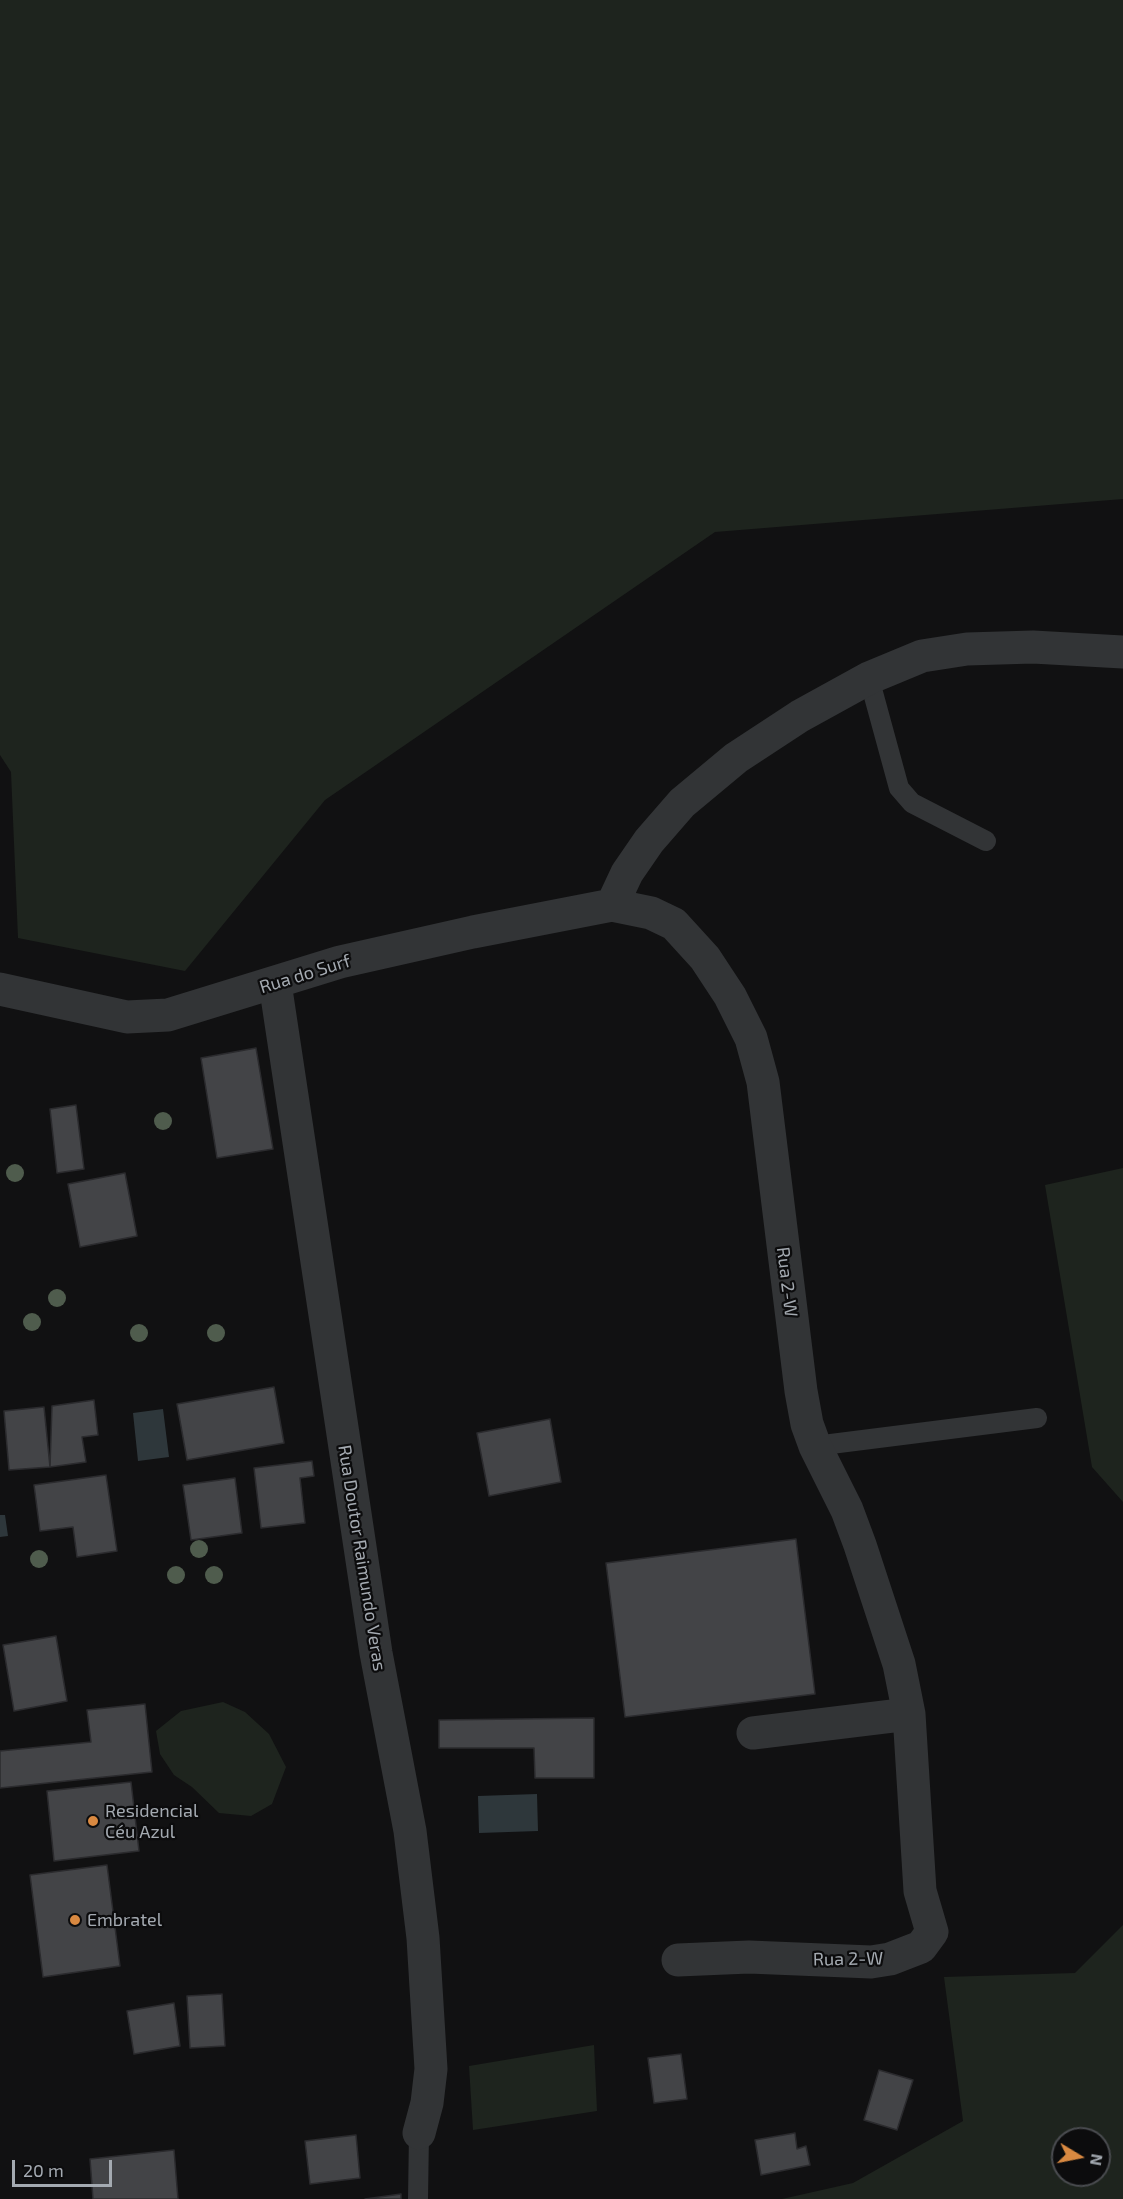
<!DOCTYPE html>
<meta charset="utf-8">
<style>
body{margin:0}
#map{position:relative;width:1123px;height:2199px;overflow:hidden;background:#111112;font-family:"Exo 2",sans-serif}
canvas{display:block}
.north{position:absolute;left:1051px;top:2127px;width:60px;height:60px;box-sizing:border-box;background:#0c0c0d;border:2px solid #494b4f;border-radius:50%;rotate:100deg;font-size:16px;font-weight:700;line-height:24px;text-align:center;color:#a4aab1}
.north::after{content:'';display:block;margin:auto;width:21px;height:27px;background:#d98941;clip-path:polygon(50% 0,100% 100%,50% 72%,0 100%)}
.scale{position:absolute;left:12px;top:2160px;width:100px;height:27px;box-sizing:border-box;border:3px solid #a4aab1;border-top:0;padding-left:8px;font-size:18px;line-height:21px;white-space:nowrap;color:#a4aab1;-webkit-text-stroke:4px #0c0c0d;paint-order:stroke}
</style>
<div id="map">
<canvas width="1123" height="2199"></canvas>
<div class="north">N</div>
<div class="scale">20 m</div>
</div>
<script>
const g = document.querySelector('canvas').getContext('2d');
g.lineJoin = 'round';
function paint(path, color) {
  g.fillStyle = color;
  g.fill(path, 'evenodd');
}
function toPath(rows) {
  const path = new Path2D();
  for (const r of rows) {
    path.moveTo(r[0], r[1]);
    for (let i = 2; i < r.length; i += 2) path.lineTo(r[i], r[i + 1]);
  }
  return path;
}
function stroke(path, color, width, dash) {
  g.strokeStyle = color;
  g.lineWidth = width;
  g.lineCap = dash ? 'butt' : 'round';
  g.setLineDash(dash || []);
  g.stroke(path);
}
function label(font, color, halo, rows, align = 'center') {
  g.font = font + ' "Exo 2",sans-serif';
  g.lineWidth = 4.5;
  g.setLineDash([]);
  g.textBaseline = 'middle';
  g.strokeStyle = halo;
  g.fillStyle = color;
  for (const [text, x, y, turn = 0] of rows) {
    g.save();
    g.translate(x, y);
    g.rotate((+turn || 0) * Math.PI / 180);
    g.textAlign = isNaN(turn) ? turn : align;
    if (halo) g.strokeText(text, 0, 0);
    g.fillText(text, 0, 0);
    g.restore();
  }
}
paint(toPath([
 [0,0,1123,0,1123,499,715,532,325,800,185,971,18,938,11,772,0,755],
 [1123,1168,1123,1502,1092,1467,1045,1185],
 [223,1702,245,1712,269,1734,286,1767,272,1804,251,1816,219,1813,192,1787,174,1775,160,1754,156,1731,181,1711],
 [1123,1925,1123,2199,782,2199,853,2183,963,2121,944,1977,1075,1973],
 [1063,2139,1099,2139,1099,2175,1063,2175],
 [594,2045,597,2111,473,2130,469,2066]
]), '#1e241e');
paint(toPath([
 [163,1409,169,1457,138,1461,133,1413],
 [0,1515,5,1515,8,1536,0,1537],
 [537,1794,538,1831,479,1833,478,1796]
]), '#2e373b');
const building = toPath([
 [256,1048,273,1149,217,1158,201,1058,256,1048],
 [76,1105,84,1169,57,1173,50,1109,76,1105],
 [125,1173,137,1236,80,1247,68,1184,125,1173],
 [274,1387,284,1443,187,1460,177,1404,274,1387],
 [94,1400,98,1435,82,1437,86,1462,50,1467,52,1406,94,1400],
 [44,1407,50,1467,9,1470,4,1411,44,1407],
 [550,1419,561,1482,489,1496,477,1433,550,1419],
 [312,1461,314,1476,300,1478,305,1523,261,1528,254,1468,312,1461],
 [106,1475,117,1551,77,1557,73,1527,40,1531,34,1485,106,1475],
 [235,1478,242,1533,191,1540,183,1485,235,1478],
 [796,1539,815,1694,625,1717,606,1563,796,1539],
 [56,1636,67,1701,14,1711,3,1645,56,1636],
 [145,1704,152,1772,0,1788,0,1751,91,1742,87,1710,145,1704],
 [594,1718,594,1778,535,1778,534,1748,439,1748,439,1720,594,1718],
 [131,1782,139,1851,54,1861,47,1791,131,1782],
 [107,1865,120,1966,43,1977,30,1875,107,1865],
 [222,1994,225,2046,190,2048,187,1996,222,1994],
 [174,2003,180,2046,134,2054,127,2011,174,2003],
 [681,2054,687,2099,654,2103,648,2058,681,2054],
 [879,2070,913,2080,897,2130,864,2120,879,2070],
 [795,2133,797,2149,806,2146,810,2165,761,2175,755,2140,795,2133],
 [356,2135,360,2178,310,2184,305,2141,356,2135],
 [174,2150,178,2199,93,2199,90,2159,174,2150],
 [401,2194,401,2199,365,2199,401,2194]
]);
paint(building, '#434447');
stroke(building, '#2b2b2e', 1.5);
stroke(toPath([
 [869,678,899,788,912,803,986,841],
 [815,1446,1037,1418],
 [418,2199,419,2133]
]), '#323436', 20);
stroke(toPath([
 [612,905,627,873,649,841,682,803,736,758,800,716,869,678,922,656,967,649,1033,647,1123,652],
 [275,983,376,1653,410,1831,423,1938,431,2069,427,2103,419,2133],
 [0,989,127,1017,168,1015,340,962,473,932,612,905,651,913,674,924,705,958,730,996,751,1038,763,1082,801,1391,807,1424,815,1446,847,1510,860,1545,899,1664,909,1714,753,1733],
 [678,1960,749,1957,871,1962,890,1959,921,1947,932,1932,920,1891,909,1714]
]), '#323436', 33);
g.fillStyle = '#4f5c4d';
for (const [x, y] of [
 [163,1121],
 [15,1173],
 [57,1298],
 [32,1322],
 [139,1333],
 [216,1333],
 [199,1549],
 [39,1559],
 [176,1575],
 [214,1575]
]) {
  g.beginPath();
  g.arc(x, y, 9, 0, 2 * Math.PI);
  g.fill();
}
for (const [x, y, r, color] of [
 [93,1821,6,"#d98941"],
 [75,1920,6,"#d98941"]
]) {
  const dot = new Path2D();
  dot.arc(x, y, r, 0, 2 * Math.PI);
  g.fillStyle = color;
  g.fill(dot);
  stroke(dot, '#0c0c0d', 2);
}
label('18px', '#a4aab1', '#0c0c0d', [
 ["Rua do Surf",305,974,-17],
 ["Rua 2-W",787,1282,83],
 ["Rua Doutor Raimundo Veras",362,1558,81],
 ["Rua 2-W",848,1959,-1]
]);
label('18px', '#a4aab1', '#0c0c0d', [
 ["Residencial",105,1811],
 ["Céu Azul",105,1832],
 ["Embratel",87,1920]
], 'left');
</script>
